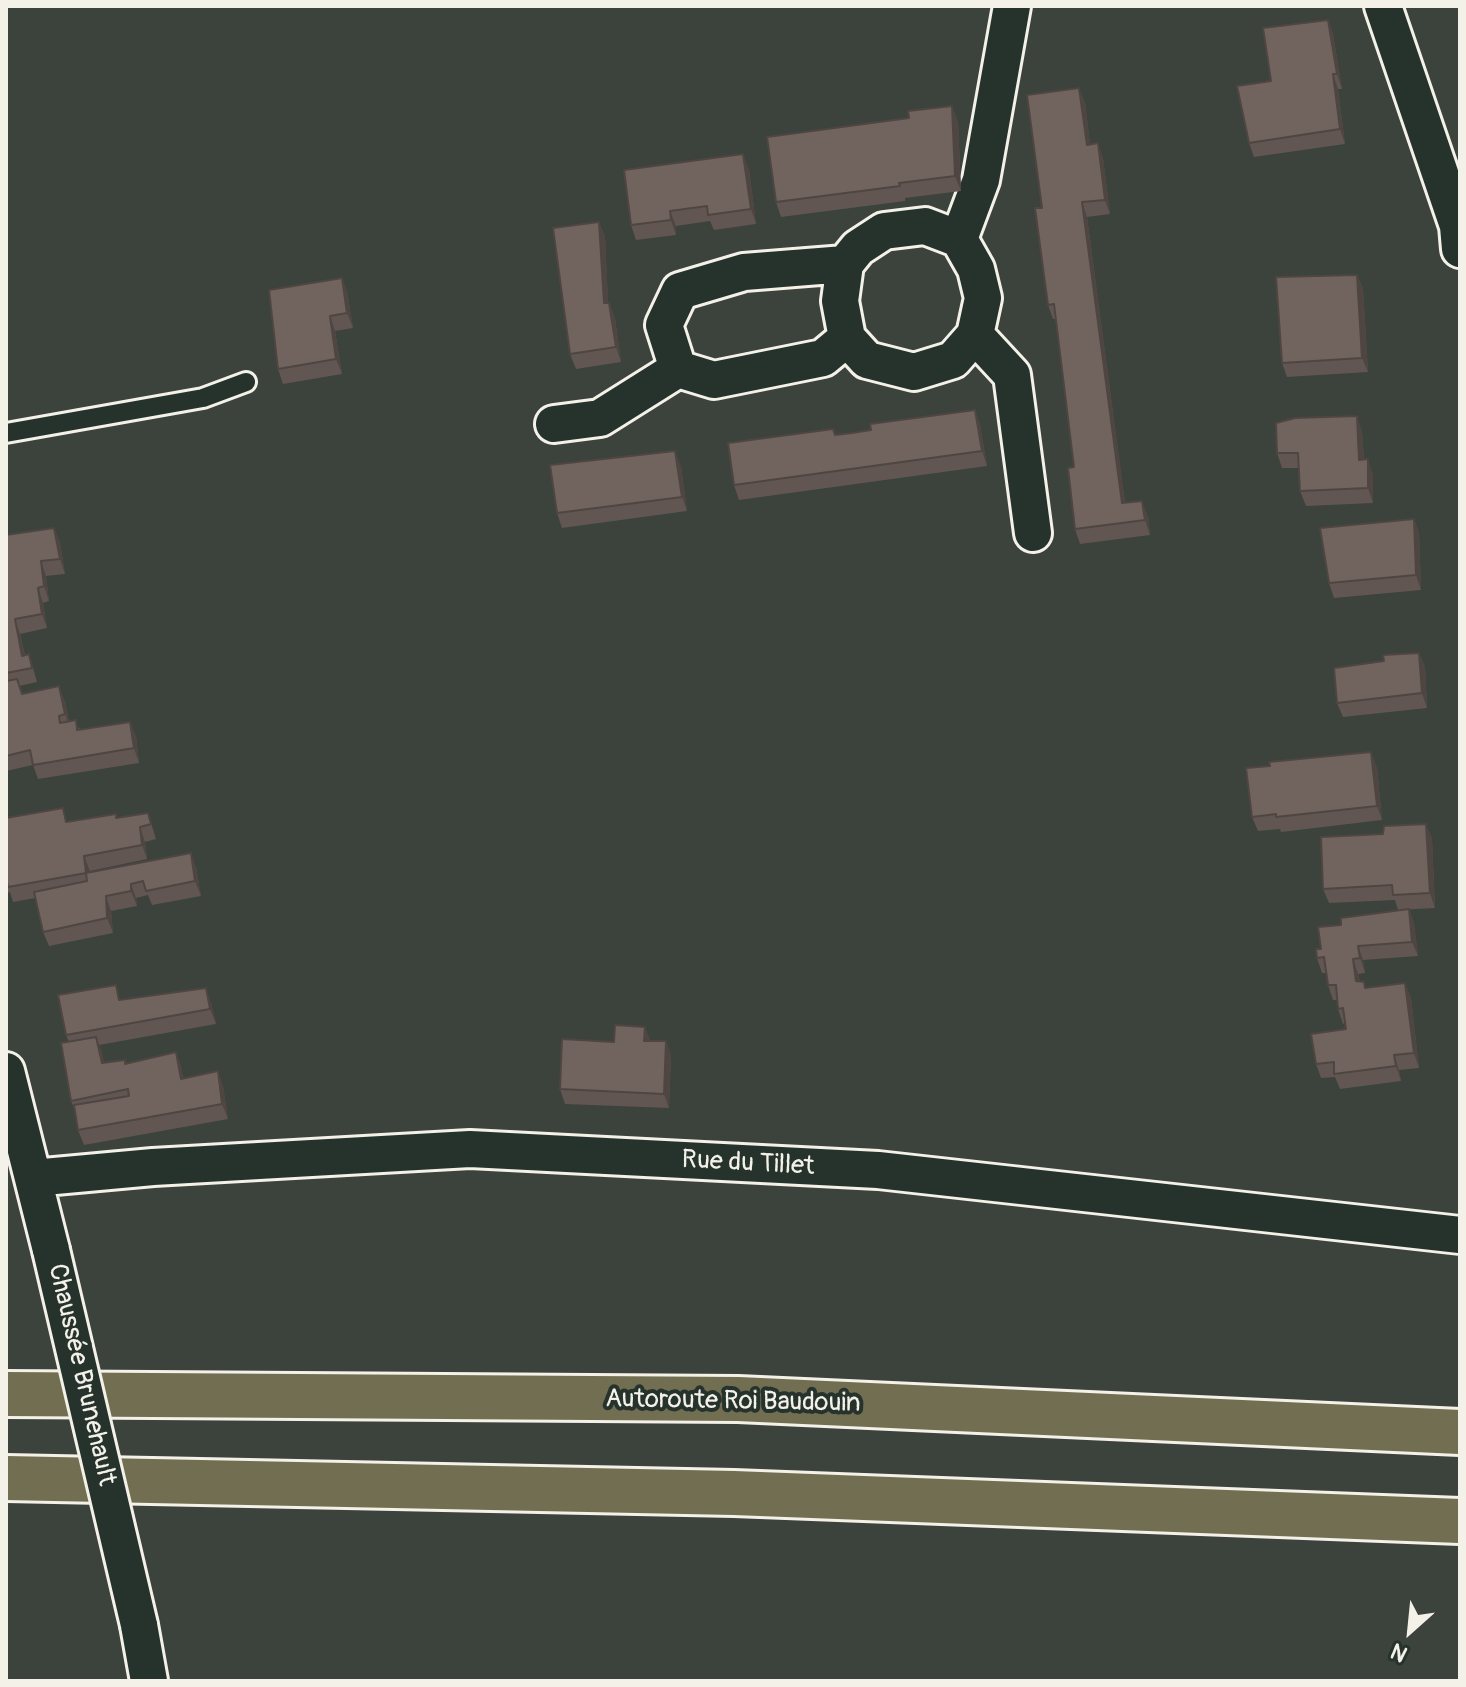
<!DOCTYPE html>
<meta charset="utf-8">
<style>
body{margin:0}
#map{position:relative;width:1466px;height:1687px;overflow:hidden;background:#3c423c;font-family:Pangolin,sans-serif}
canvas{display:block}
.frame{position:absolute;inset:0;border:8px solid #f4f1e8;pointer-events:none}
.north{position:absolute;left:1370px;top:1591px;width:80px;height:80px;-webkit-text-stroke:6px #26332d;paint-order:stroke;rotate:207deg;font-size:22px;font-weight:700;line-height:32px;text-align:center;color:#f4f1e8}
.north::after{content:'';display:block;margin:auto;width:28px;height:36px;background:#f4f1e8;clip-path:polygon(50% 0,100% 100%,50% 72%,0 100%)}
</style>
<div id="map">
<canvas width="1466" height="1687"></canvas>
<div class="frame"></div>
<div class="north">N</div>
</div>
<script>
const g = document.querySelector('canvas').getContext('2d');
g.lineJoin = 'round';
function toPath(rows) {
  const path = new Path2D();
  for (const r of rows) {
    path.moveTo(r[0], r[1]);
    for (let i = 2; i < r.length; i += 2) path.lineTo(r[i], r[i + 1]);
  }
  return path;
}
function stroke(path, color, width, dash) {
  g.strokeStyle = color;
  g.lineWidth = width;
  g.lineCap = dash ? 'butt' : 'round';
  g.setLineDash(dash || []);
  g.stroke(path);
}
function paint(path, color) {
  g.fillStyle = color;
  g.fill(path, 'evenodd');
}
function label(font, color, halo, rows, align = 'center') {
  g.font = font + ' Pangolin,sans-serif';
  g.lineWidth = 8;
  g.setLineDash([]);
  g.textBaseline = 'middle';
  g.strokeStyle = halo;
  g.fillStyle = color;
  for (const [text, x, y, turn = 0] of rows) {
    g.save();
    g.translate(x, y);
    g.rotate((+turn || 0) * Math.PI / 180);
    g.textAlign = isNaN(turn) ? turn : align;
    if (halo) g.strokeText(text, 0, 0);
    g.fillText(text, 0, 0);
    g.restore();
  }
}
const lane = toPath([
 [6,433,203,398,246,382]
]);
const street = toPath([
 [1383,6,1458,226,1460,249],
 [959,239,925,226,884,231,858,248,845,264,840,301,847,338,867,360,914,372,953,360,975,335,983,298,976,269,959,239,981,180,1012,6],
 [845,264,744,272,680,291,664,325,678,369,714,380,823,358,847,338],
 [975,335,1012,375,1033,533],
 [554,424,600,418,678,369],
 [6,1071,51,1250],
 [33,1178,153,1167,470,1149,878,1170,1460,1235],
 [139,1625,149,1681]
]);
const highway = toPath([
 [6,1394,738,1399,1460,1432],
 [6,1478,734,1493,1460,1521]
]);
stroke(lane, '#f4f1e8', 24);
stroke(street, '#f4f1e8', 42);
stroke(highway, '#f4f1e8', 50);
stroke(lane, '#26332d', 18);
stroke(street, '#26332d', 36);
stroke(highway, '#726e52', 44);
const streetBridge = toPath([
 [51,1250,139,1625]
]);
stroke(streetBridge, '#f4f1e8', 42, []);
stroke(streetBridge, '#26332d', 36);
paint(toPath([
 [1328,20,1333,34,1342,89,1338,89,1345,144,1254,157,1249,143],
 [1085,102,1090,145,1103,158,1110,214,1087,217,1125,503,1148,516,1150,535,1080,544,1075,529,1074,467,1056,319,1053,319,1048,305,1042,208],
 [958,121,961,191,905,198,905,201,781,217,776,202],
 [749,169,756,224,714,230,710,221,676,226,676,235,636,240,631,225],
 [599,222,605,237,608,303,609,303,615,318,621,362,576,369,570,354],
 [1357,275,1363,289,1368,372,1287,377,1282,363],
 [342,278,347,292,353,328,335,331,342,374,283,384,278,369],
 [975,410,980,425,987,466,739,500,734,485,835,435,852,433],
 [1362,431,1364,459,1373,474,1373,503,1306,506,1300,491,1299,468,1282,468,1277,453],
 [681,466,687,511,562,528,557,513],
 [1414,519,1419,533,1421,590,1334,598,1329,583],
 [6,523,8,535,54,528,60,543,65,574,46,576,49,601,43,603,47,628,20,634,25,655,29,654,37,682,19,686,22,694,65,701,69,721,80,729,136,736,139,763,38,779,33,765,6,771],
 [1419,653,1425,667,1427,708,1343,717,1337,703],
 [1377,767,1382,820,1281,832,1280,829,1258,831,1252,817],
 [148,813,156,839,145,842,147,859,90,871,90,872,196,867,201,896,152,905,148,895,136,898,137,906,111,911,113,933,49,946,43,932,35,898,13,902,10,892,7,893,6,891,6,818,68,822,117,818],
 [1426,824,1432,839,1435,908,1398,910,1395,900,1329,903,1323,889,1383,834],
 [1409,909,1414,924,1418,956,1363,960,1365,973,1358,974,1360,982,1366,988,1405,983,1411,998,1419,1068,1399,1070,1401,1081,1340,1089,1335,1077,1321,1078,1316,1064,1346,1029,1345,1023,1343,1024,1338,1009,1337,1000,1333,1000,1328,985,1326,973,1322,973,1317,958,1321,949,1341,925],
 [121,1000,211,1003,216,1024,99,1045,104,1063,126,1063,176,1052,181,1067,183,1078,223,1086,228,1119,84,1145,78,1130,76,1113,71,1101,69,1042,66,1035],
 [645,1027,650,1041,666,1041,671,1056,669,1108,565,1104,560,1089,614,1042]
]), '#615652');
paint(toPath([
 [1328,20,1333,34,1342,89,1337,74],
 [1333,74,1338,89,1345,144,1340,129],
 [1079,88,1085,102,1092,160,1087,145],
 [952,106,958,121,961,191,955,176],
 [1098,143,1103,158,1110,214,1105,200],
 [743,154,749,169,756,224,751,209],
 [1082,202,1087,217,1127,518,1122,503],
 [670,211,676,226,676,235,671,220],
 [599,222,605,237,609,318,604,303],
 [1357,275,1363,289,1368,372,1362,358],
 [342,278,347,292,353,328,347,313],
 [609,303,615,318,621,362,616,347],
 [330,316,335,331,342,374,336,359],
 [975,410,980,425,987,466,982,451],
 [1357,416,1362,431,1365,474,1359,460],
 [675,451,681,466,687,511,682,497],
 [1368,459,1373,474,1373,503,1368,488],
 [1142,501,1148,516,1150,535,1145,520],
 [1414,519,1419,533,1421,590,1416,575],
 [54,528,60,543,65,574,60,559],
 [41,561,46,576,49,601,44,586],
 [38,588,43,603,47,628,42,614],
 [15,619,20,634,28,671,22,656],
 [1419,653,1425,667,1427,708,1422,693],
 [59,686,65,701,70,729,65,714],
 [130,722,136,736,139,763,134,748],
 [1371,752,1377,767,1382,820,1377,806],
 [1426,824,1432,839,1435,908,1430,893],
 [140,827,145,842,147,859,142,845],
 [191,853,196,867,201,896,195,881],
 [84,856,90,871,91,888,86,873],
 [131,884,136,898,137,906,131,891],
 [106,896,111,911,113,933,107,918],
 [1409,909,1414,924,1418,956,1412,942],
 [1358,946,1363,960,1365,973,1360,958],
 [1353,959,1358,974,1362,996,1356,981],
 [1405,983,1411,998,1419,1068,1414,1053],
 [206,988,211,1003,216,1024,210,1009],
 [645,1027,650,1041,644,1041],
 [96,1037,102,1051,107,1078,102,1063],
 [666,1041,671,1056,669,1108,664,1094],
 [176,1052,181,1067,186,1094,181,1079],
 [1394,1055,1399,1070,1401,1081,1396,1066],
 [218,1071,223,1086,228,1119,222,1104]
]), '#4f4642');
const building = toPath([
 [1328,20,1337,74,1333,74,1340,129,1249,143,1237,86,1271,81,1263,28,1328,20],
 [1079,88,1087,145,1098,143,1105,200,1082,202,1122,503,1142,501,1145,520,1075,529,1068,468,1074,467,1054,304,1048,305,1035,208,1042,208,1027,95,1079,88],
 [952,106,955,176,899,183,900,186,776,202,767,137,909,118,908,111,952,106],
 [743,154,751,209,708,215,707,206,670,211,671,220,631,225,624,170,743,154],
 [599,222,604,303,609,303,616,347,570,354,553,228,599,222],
 [1357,275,1362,358,1282,363,1276,277,1357,275],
 [342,278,347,313,330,316,336,359,278,369,269,290,342,278],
 [975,410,982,451,734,485,728,443,833,429,835,435,852,433,871,430,870,424,975,410],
 [1357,416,1359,460,1368,459,1368,488,1300,491,1298,453,1277,453,1276,423,1295,418,1357,416],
 [675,451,682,497,557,513,550,465,675,451],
 [1414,519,1416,575,1329,583,1320,528,1414,519],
 [54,528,60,559,41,561,44,586,38,588,42,614,15,619,22,656,29,654,32,668,6,673,6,535,54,528],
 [1419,653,1422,693,1337,703,1334,668,1384,661,1383,655,1419,653],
 [17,679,22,694,59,686,65,714,59,716,60,723,76,720,77,730,130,722,134,748,33,765,30,750,6,756,6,681,17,679],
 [1371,752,1377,806,1276,817,1276,814,1252,817,1246,768,1270,766,1269,762,1371,752],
 [63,808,66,822,116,814,116,818,148,813,151,824,140,827,142,845,84,856,86,873,8,887,6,877,6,818,63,808],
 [1426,824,1430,893,1393,895,1392,885,1323,889,1321,837,1383,834,1384,826,1426,824],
 [191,853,195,881,146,891,143,881,131,884,131,891,106,896,107,918,43,932,34,892,87,881,86,873,191,853],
 [1409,909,1412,942,1358,946,1360,958,1353,959,1356,981,1364,982,1365,988,1405,983,1414,1053,1394,1055,1396,1066,1334,1074,1334,1062,1316,1064,1311,1034,1346,1029,1343,1008,1338,1009,1336,985,1328,985,1324,957,1317,958,1316,949,1321,949,1318,927,1341,925,1341,918,1409,909],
 [116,985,119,1000,206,988,210,1009,66,1035,58,995,116,985],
 [615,1025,645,1027,644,1041,666,1041,664,1094,560,1089,562,1039,614,1042,615,1025],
 [96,1037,102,1063,125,1060,125,1064,176,1052,181,1079,218,1071,222,1104,78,1130,74,1105,129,1096,128,1089,71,1101,61,1043,96,1037]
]);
paint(building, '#71645f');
stroke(building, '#4f4642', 2);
label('26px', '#f4f1e8', '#26332d', [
 ["Rue du Tillet",748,1164,3],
 ["Chaussée Brunehault",81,1375,77],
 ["Autoroute Roi Baudouin",733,1402,1]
]);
</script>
